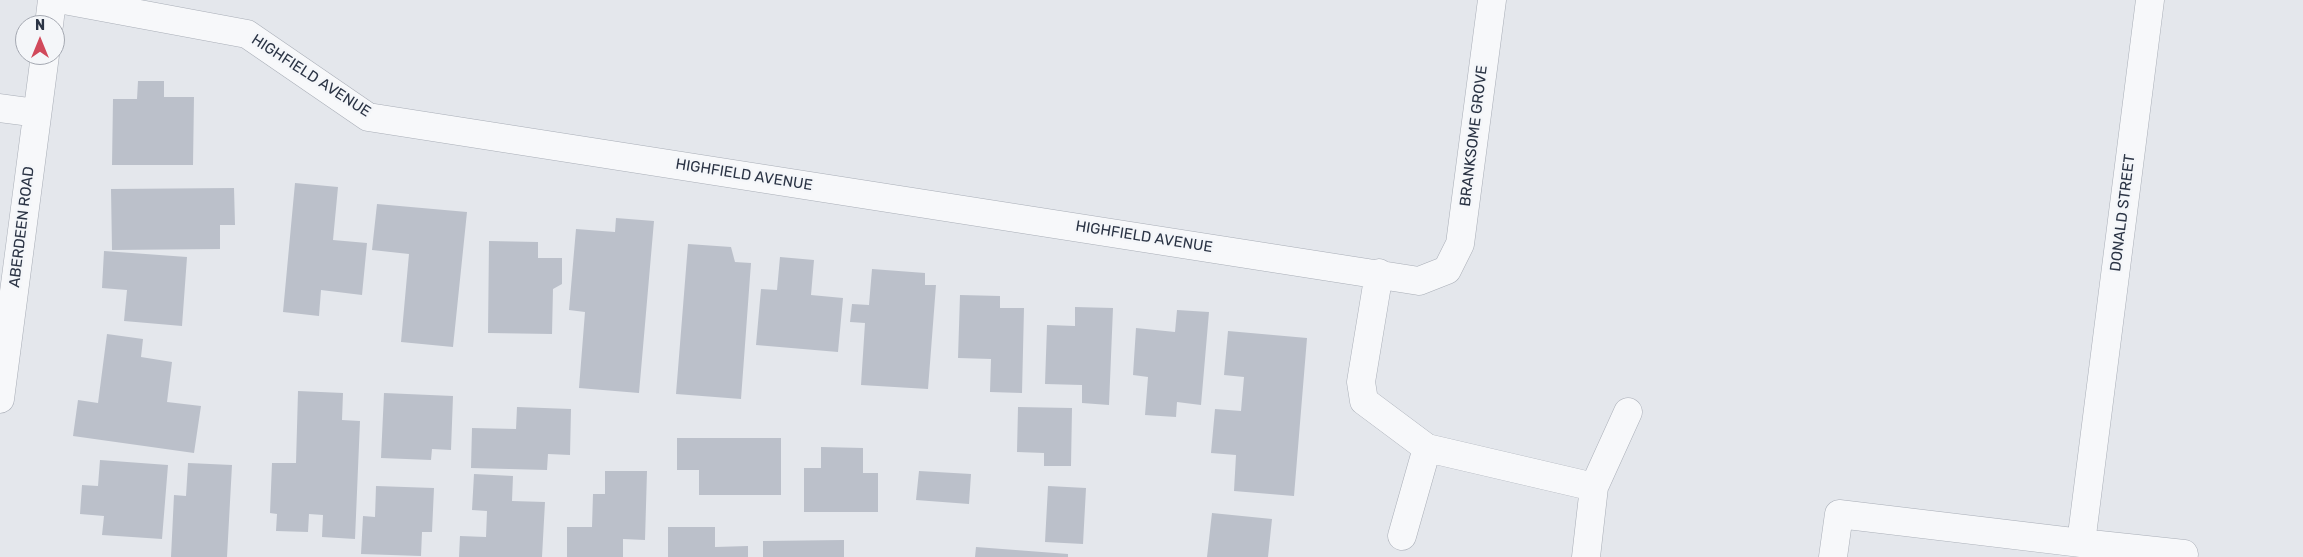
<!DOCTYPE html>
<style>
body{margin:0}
#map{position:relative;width:2303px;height:557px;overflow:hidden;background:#e4e7ec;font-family:Rubik,sans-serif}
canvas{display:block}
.north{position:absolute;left:15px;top:15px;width:50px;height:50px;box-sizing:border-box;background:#f4f6f9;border:1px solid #a4a8b1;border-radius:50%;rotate:0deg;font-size:14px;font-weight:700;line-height:20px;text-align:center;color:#2b3445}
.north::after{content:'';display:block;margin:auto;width:18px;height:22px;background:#d1495b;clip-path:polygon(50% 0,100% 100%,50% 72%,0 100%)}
</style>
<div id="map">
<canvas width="2303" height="557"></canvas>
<div class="north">N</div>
</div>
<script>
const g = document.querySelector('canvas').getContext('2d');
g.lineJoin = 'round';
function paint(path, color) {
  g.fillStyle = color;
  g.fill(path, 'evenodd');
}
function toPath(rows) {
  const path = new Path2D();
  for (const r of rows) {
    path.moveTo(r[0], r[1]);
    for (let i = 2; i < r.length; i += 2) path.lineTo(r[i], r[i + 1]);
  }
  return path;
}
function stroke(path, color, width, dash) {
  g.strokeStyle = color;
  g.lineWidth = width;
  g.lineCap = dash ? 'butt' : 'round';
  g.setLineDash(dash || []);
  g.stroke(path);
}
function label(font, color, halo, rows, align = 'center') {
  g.font = font + ' Rubik,sans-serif';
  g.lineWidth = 5;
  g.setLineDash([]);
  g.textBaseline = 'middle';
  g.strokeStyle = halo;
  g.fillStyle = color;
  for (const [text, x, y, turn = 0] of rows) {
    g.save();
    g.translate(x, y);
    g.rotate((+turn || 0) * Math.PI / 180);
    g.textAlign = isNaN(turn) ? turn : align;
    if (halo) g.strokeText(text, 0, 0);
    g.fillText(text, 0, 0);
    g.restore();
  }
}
paint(toPath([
 [138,81,164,81,164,97,194,97,193,165,112,165,113,99,137,99],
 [295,183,338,187,333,240,367,243,362,295,321,290,319,316,283,312],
 [234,188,235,225,220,225,220,249,112,250,111,189],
 [377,204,467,212,453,347,401,342,409,254,372,250],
 [616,218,654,221,639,393,579,388,585,312,569,310,576,229,615,232],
 [489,241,538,242,538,258,562,258,562,284,553,289,552,334,488,333],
 [688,244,731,247,735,262,751,263,741,399,676,394],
 [104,251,187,257,182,326,124,321,127,290,102,288],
 [780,257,814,260,811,295,843,298,838,352,756,345,761,289,777,290],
 [872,269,925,273,925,285,936,285,928,389,861,385,865,323,850,322,852,304,869,305],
 [960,295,1000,296,1000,308,1024,308,1022,393,990,392,991,359,958,358],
 [1075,307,1113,308,1109,405,1082,403,1082,385,1045,384,1047,325,1075,326],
 [1177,310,1209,312,1201,405,1177,402,1176,417,1145,415,1148,377,1133,375,1136,328,1175,332],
 [1228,331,1307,338,1294,496,1234,491,1236,455,1211,453,1215,409,1241,411,1244,377,1224,375],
 [107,334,143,339,141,357,172,362,167,402,201,406,194,453,73,436,78,400,98,403],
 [298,391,343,393,342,420,360,421,355,539,322,537,323,515,309,514,308,532,276,531,277,514,270,513,272,463,296,463],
 [384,393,453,396,451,450,432,449,431,460,381,458],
 [517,407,571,409,570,455,548,454,547,470,471,468,472,428,516,429],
 [1018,407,1072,408,1071,466,1044,466,1044,453,1017,452],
 [677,438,781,438,781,495,699,495,699,470,677,470],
 [821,447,863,448,863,473,878,473,878,512,804,512,804,468,821,468],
 [100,460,168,465,162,539,102,535,104,516,80,514,82,485,98,486],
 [188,463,232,465,227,557,171,557,174,495,186,496],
 [605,471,647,471,645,540,623,539,623,557,567,557,567,527,592,527,593,494,605,494],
 [919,471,971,474,969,504,916,500],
 [474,474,513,476,512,501,545,502,542,557,459,557,460,536,486,537,487,511,472,510],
 [376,486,434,488,432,532,422,532,421,556,361,554,363,516,375,517],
 [1048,486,1086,488,1083,544,1045,542],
 [1212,513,1272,519,1268,557,1207,557],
 [668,527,715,527,715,547,748,546,748,557,668,557],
 [844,540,844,557,763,557,763,541],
 [976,547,1068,554,1068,557,975,557]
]), '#bbc0ca');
const minor = toPath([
 [64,0,247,34,368,117,1419,281,1447,270,1460,244,1492,0],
 [49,25,52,0],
 [0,108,37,113],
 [1379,273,1361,382,1364,401,1427,448,1594,487,1586,557],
 [0,399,45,55],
 [1594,487,1628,412],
 [1402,536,1427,448],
 [2081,543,2184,554],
 [1833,557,1839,514,2081,543,2150,0]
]);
stroke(minor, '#a9aeb7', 29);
stroke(minor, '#f7f8fa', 28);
label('15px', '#2b3445', '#f4f6f9', [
 ["HIGHFIELD AVENUE",311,76,33],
 ["BRANKSOME GROVE",1474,136,-83],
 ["HIGHFIELD AVENUE",744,175,9],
 ["DONALD STREET",2123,213,-83],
 ["ABERDEEN ROAD",22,227,-83],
 ["HIGHFIELD AVENUE",1144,237,9]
]);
</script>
